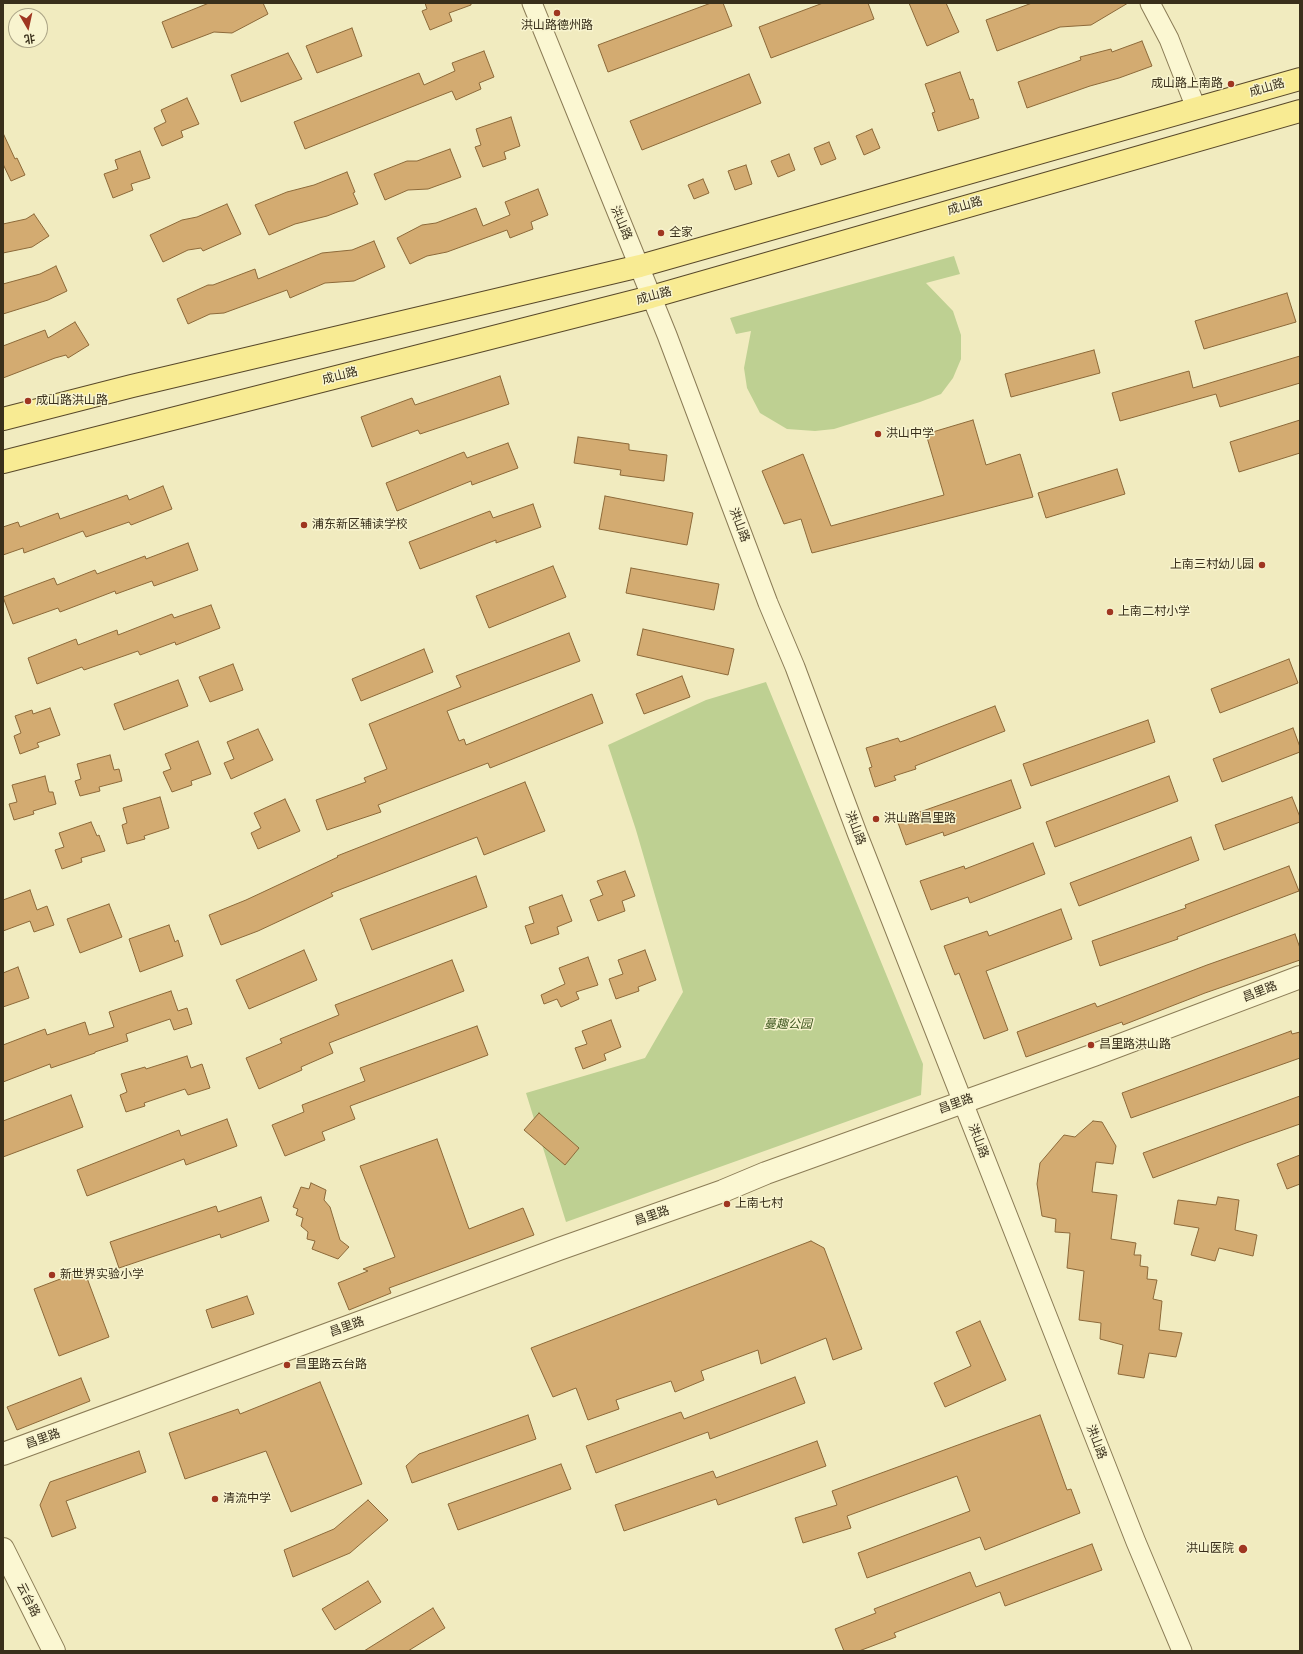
<!DOCTYPE html>
<meta charset="utf-8">
<style>
body{margin:0}
#map{position:relative;width:1303px;height:1654px;overflow:hidden;background:#f1ebbf;font-family:Merriweather,"Noto Sans SC",serif}
canvas{display:block}
.frame{position:absolute;inset:0;border:4px solid #392f1b;pointer-events:none}
.north{position:absolute;left:8px;top:8px;width:40px;height:40px;box-sizing:border-box;background:#f8f4cf;border:1px solid #aca587;border-radius:50%;rotate:171deg;font-size:11px;font-weight:700;line-height:16px;text-align:center;color:#392f1b}
.north::after{content:'';display:block;margin:auto;width:14px;height:18px;background:#9f3621;clip-path:polygon(50% 0,100% 100%,50% 72%,0 100%)}
</style>
<div id="map">
<canvas width="1303" height="1654"></canvas>
<div class="frame"></div>
<div class="north">北</div>
</div>
<script>
const g = document.querySelector('canvas').getContext('2d');
g.lineJoin = 'round';
function paint(path, color) {
  g.fillStyle = color;
  g.fill(path, 'evenodd');
}
function toPath(rows) {
  const path = new Path2D();
  for (const r of rows) {
    path.moveTo(r[0], r[1]);
    for (let i = 2; i < r.length; i += 2) path.lineTo(r[i], r[i + 1]);
  }
  return path;
}
function stroke(path, color, width, dash) {
  g.strokeStyle = color;
  g.lineWidth = width;
  g.lineCap = dash ? 'butt' : 'round';
  g.setLineDash(dash || []);
  g.stroke(path);
}
function label(font, color, halo, rows, align = 'center') {
  g.font = font + ' Merriweather,"Noto Sans SC",serif';
  g.lineWidth = 3;
  g.setLineDash([]);
  g.textBaseline = 'middle';
  g.strokeStyle = halo;
  g.fillStyle = color;
  for (const [text, x, y, turn = 0] of rows) {
    g.save();
    g.translate(x, y);
    g.rotate((+turn || 0) * Math.PI / 180);
    g.textAlign = isNaN(turn) ? turn : align;
    if (halo) g.strokeText(text, 0, 0);
    g.fillText(text, 0, 0);
    g.restore();
  }
}
paint(toPath([
 [954,256,960,274,926,283,953,311,961,335,961,359,953,378,941,394,920,402,834,429,815,431,787,429,760,413,747,388,744,368,751,331,736,334,730,318],
 [766,682,923,1064,921,1095,566,1222,526,1093,645,1058,683,992,636,830,608,745,706,700]
]), '#bed092');
const building = toPath([
 [209,3,263,3,268,14,232,33,214,32,172,48,162,22,209,3],
 [425,3,471,3,471,5,449,13,452,21,430,30,422,11,427,9,425,3],
 [711,3,723,3,732,26,608,72,598,45,711,3],
 [823,3,868,3,874,19,771,58,759,27,823,3],
 [909,3,946,3,959,32,927,46,909,3],
 [1032,3,1128,3,1091,25,1060,27,997,51,986,20,1032,3],
 [352,28,362,56,317,73,306,46,352,28],
 [1142,41,1152,66,1119,78,1090,86,1027,108,1018,82,1081,60,1080,57,1111,49,1112,52,1142,41],
 [484,51,494,77,479,83,481,89,456,100,452,91,305,149,294,122,419,73,424,85,455,71,452,63,484,51],
 [288,53,302,79,241,102,231,75,288,53],
 [960,72,970,100,973,99,979,118,938,131,932,113,935,112,925,84,960,72],
 [749,74,761,103,642,150,630,121,749,74],
 [187,98,199,124,181,131,183,137,162,146,154,128,166,122,161,110,187,98],
 [511,117,520,146,504,152,506,159,483,167,475,147,481,145,476,129,511,117],
 [872,129,880,148,864,155,856,136,872,129],
 [3,133,15,159,17,158,25,175,11,181,3,164,3,133],
 [829,142,836,159,821,165,814,148,829,142],
 [450,149,461,177,428,189,408,190,385,200,374,174,407,161,417,161,450,149],
 [140,151,150,178,131,184,133,190,113,198,104,174,118,169,115,160,140,151],
 [789,154,795,170,778,177,771,161,789,154],
 [746,165,752,184,735,190,728,171,746,165],
 [347,172,355,192,353,193,358,204,327,216,295,224,269,235,255,205,287,192,314,185,347,172],
 [703,179,709,193,694,199,688,185,703,179],
 [538,189,548,215,531,222,533,229,510,238,507,230,447,252,427,256,410,264,397,238,422,225,436,223,476,208,483,226,510,215,505,202,538,189],
 [227,204,241,234,203,251,201,248,188,250,163,262,150,235,182,220,197,217,227,204],
 [34,214,49,236,32,247,3,253,3,224,26,219,34,214],
 [374,241,385,267,354,281,325,283,290,298,287,290,224,313,210,314,188,324,177,299,208,285,213,285,255,269,258,279,322,253,352,250,374,241],
 [56,266,67,291,48,300,3,314,3,284,40,274,56,266],
 [1287,293,1296,322,1204,349,1195,321,1287,293],
 [75,322,89,345,68,358,66,355,55,358,3,378,3,346,45,330,48,338,75,322],
 [1094,350,1100,373,1011,397,1005,374,1094,350],
 [1300,356,1300,383,1220,407,1216,394,1120,421,1112,393,1189,371,1193,388,1300,356],
 [500,376,509,404,420,434,418,430,372,447,361,417,412,398,415,405,500,376],
 [973,420,986,465,1020,454,1033,497,812,553,801,519,784,524,762,471,803,454,831,526,944,495,926,434,973,420],
 [1300,420,1300,453,1239,472,1230,442,1300,420],
 [578,437,629,444,629,450,667,455,664,481,620,475,621,470,574,463,578,437],
 [508,443,518,468,472,485,471,481,397,511,386,483,464,452,467,458,508,443],
 [1117,469,1125,494,1046,518,1038,493,1117,469],
 [163,486,172,509,131,525,129,522,86,537,83,531,24,553,23,548,3,555,3,527,18,522,20,527,58,513,60,519,127,495,129,500,163,486],
 [605,496,693,513,687,545,599,529,605,496],
 [533,504,541,527,496,543,496,540,420,569,409,542,490,511,493,518,533,504],
 [188,543,198,570,154,586,152,581,116,594,115,591,60,612,58,608,13,624,3,597,54,578,57,585,95,570,97,574,145,556,146,559,188,543],
 [553,566,566,597,489,628,476,596,553,566],
 [631,568,719,584,714,610,626,593,631,568],
 [211,605,220,628,176,645,175,642,140,655,138,651,84,670,82,667,37,684,28,658,76,639,78,645,117,630,118,635,172,614,174,618,211,605],
 [643,629,734,649,728,675,637,655,643,629],
 [569,633,580,661,447,711,459,741,464,739,466,745,592,694,603,723,490,768,488,763,378,805,381,812,327,830,316,800,366,782,364,778,387,769,369,724,461,687,456,676,569,633],
 [424,649,433,672,361,701,352,679,424,649],
 [1289,659,1298,683,1220,713,1211,689,1289,659],
 [233,664,243,690,210,702,199,677,233,664],
 [682,676,690,697,644,714,636,694,682,676],
 [178,680,188,706,124,730,114,704,178,680],
 [995,706,1005,731,915,766,916,769,894,776,896,780,875,787,869,768,872,767,866,748,898,738,900,742,906,740,995,706],
 [50,708,60,735,37,743,39,747,20,754,14,736,21,733,15,716,32,710,33,714,50,708],
 [1148,720,1155,742,1031,786,1023,764,1148,720],
 [1293,728,1300,747,1300,752,1222,782,1213,759,1293,728],
 [258,729,273,760,231,779,224,763,234,759,227,742,258,729],
 [198,741,211,774,191,781,192,785,172,792,163,772,171,769,165,754,198,741],
 [110,755,114,770,119,769,122,781,99,787,100,791,80,796,75,781,81,779,77,764,110,755],
 [45,776,49,792,53,792,56,804,33,811,34,814,14,820,9,804,17,802,12,785,45,776],
 [1169,776,1178,801,1055,847,1046,822,1169,776],
 [1011,780,1021,808,944,836,943,832,906,845,897,820,1011,780],
 [525,782,545,831,484,855,477,837,331,893,333,896,258,931,221,945,209,915,246,900,338,857,337,856,525,782],
 [160,797,169,828,144,836,145,839,127,844,122,825,127,823,123,808,160,797],
 [1292,797,1300,817,1300,822,1224,850,1215,825,1292,797],
 [285,799,300,831,258,849,251,833,261,828,254,813,285,799],
 [91,822,97,836,99,835,105,851,81,858,82,862,62,869,55,850,64,847,59,833,91,822],
 [1191,837,1199,860,1079,906,1070,883,1191,837],
 [1033,843,1045,874,970,903,968,897,931,910,920,881,964,866,965,869,1033,843],
 [1289,866,1299,891,1177,937,1178,939,1100,966,1092,941,1186,908,1185,905,1289,866],
 [625,871,635,896,622,901,625,911,598,921,590,900,603,895,597,881,625,871],
 [476,876,487,907,372,950,360,919,476,876],
 [30,890,37,910,47,906,54,925,34,932,30,921,3,931,3,900,30,890],
 [562,895,572,921,557,927,559,934,531,944,525,926,534,923,529,907,562,895],
 [109,904,122,937,80,953,67,919,109,904],
 [1061,909,1072,939,986,971,1008,1030,984,1039,959,973,955,975,944,946,987,931,989,936,1061,909],
 [169,925,175,942,178,940,183,956,140,972,129,939,169,925],
 [1295,934,1300,948,1300,960,1205,993,1123,1025,1122,1022,1026,1057,1017,1032,1095,1003,1097,1007,1207,965,1295,934],
 [304,950,317,980,249,1009,236,980,304,950],
 [645,950,656,980,638,987,639,991,616,999,609,979,623,974,618,960,645,950],
 [588,957,598,985,576,992,579,999,561,1007,557,999,544,1004,541,995,565,984,559,968,588,957],
 [452,960,464,991,329,1043,333,1053,301,1067,302,1070,259,1089,246,1058,282,1043,280,1039,339,1015,335,1005,452,960],
 [18,967,29,998,3,1007,3,973,18,967],
 [171,991,178,1011,187,1008,192,1024,174,1030,170,1019,126,1034,128,1041,95,1052,95,1053,51,1068,50,1064,3,1082,3,1045,45,1029,47,1035,85,1022,89,1035,114,1027,109,1012,171,991],
 [611,1020,621,1047,604,1054,606,1060,583,1069,575,1048,587,1044,582,1031,611,1020],
 [477,1026,488,1055,350,1106,355,1119,322,1132,325,1140,285,1156,272,1125,304,1112,302,1105,365,1081,360,1068,477,1026],
 [1291,1031,1292,1034,1300,1032,1300,1058,1131,1118,1122,1093,1291,1031],
 [187,1056,191,1068,202,1064,210,1088,188,1095,185,1089,144,1103,145,1106,126,1112,120,1095,127,1092,121,1074,145,1067,146,1069,187,1056],
 [71,1095,83,1127,3,1157,3,1121,71,1095],
 [1300,1096,1300,1124,1246,1143,1153,1178,1143,1153,1300,1096],
 [539,1113,579,1148,565,1165,524,1130,539,1113],
 [227,1119,237,1146,186,1165,184,1159,87,1196,77,1170,179,1130,181,1136,227,1119],
 [1093,1121,1102,1122,1116,1146,1113,1164,1096,1162,1092,1192,1117,1195,1111,1239,1136,1243,1134,1255,1141,1255,1140,1266,1148,1267,1147,1279,1157,1280,1153,1299,1162,1301,1159,1330,1182,1333,1176,1357,1149,1353,1144,1378,1118,1374,1123,1345,1100,1339,1101,1323,1079,1320,1084,1271,1067,1268,1070,1233,1055,1232,1056,1219,1042,1216,1037,1184,1040,1163,1064,1135,1075,1137,1093,1121],
 [437,1139,469,1229,523,1208,534,1235,389,1288,391,1293,349,1310,338,1283,368,1271,363,1269,395,1257,360,1166,437,1139],
 [1300,1155,1300,1184,1287,1189,1277,1164,1300,1155],
 [311,1183,326,1190,324,1200,330,1207,340,1240,349,1247,338,1259,312,1249,315,1241,307,1239,308,1232,301,1226,303,1218,296,1215,298,1209,293,1207,301,1187,309,1189,311,1183],
 [261,1197,269,1221,221,1238,220,1234,119,1268,110,1242,216,1206,218,1212,261,1197],
 [1218,1197,1239,1200,1235,1230,1257,1235,1253,1256,1219,1248,1215,1261,1191,1255,1199,1228,1174,1224,1178,1200,1216,1205,1218,1197],
 [811,1241,824,1248,862,1349,833,1360,826,1338,761,1364,758,1350,701,1371,704,1380,675,1392,671,1381,616,1400,619,1409,588,1420,576,1388,553,1397,531,1348,811,1241],
 [84,1270,109,1337,59,1356,34,1289,84,1270],
 [247,1296,254,1314,212,1328,206,1310,247,1296],
 [980,1321,1006,1380,945,1407,934,1383,971,1366,956,1332,980,1321],
 [795,1377,805,1403,710,1439,708,1432,596,1473,586,1446,681,1412,684,1419,795,1377],
 [81,1378,90,1401,17,1430,7,1407,81,1378],
 [320,1382,362,1484,291,1512,266,1451,185,1479,169,1433,238,1409,240,1414,320,1382],
 [528,1415,536,1439,412,1483,406,1466,419,1454,528,1415],
 [1040,1415,1067,1490,1071,1489,1080,1513,985,1550,980,1537,867,1578,858,1553,970,1511,957,1476,847,1516,851,1528,803,1543,795,1518,837,1505,832,1491,1040,1415],
 [817,1441,826,1466,718,1505,716,1499,624,1531,615,1505,713,1471,716,1478,817,1441],
 [139,1451,146,1472,66,1501,76,1528,52,1537,40,1505,50,1482,139,1451],
 [561,1464,571,1489,458,1530,448,1504,561,1464],
 [368,1500,388,1520,350,1553,293,1577,284,1550,334,1529,368,1500],
 [1092,1544,1102,1570,1005,1606,1000,1592,894,1633,896,1637,859,1651,844,1651,835,1629,876,1613,874,1609,970,1572,976,1587,1092,1544],
 [368,1581,381,1602,335,1630,322,1609,368,1581],
 [433,1608,445,1628,408,1651,364,1651,433,1608]
]);
paint(building, '#d3ab71');
stroke(building, '#8c6939', 1);
const minor = toPath([
 [532,3,667,335,768,603,795,667,857,833,1136,1542,1182,1651],
 [1150,3,1169,39,1196,108]
]);
const tertiary = toPath([
 [3,1454,559,1249,723,1191,766,1173,1094,1055,1300,977],
 [3,1549,54,1651]
]);
const primary = toPath([
 [3,419,132,386,640,266,1300,79],
 [3,462,651,297,1300,111]
]);
stroke(minor, '#8b7c56', 21);
stroke(tertiary, '#8b7c56', 24);
stroke(primary, '#58482a', 24);
stroke(minor, '#fbf7d2', 19);
stroke(tertiary, '#fbf7d2', 22);
stroke(primary, '#f8eb93', 22);
for (const [x, y, r, color] of [
 [557,13,4,"#9f3621"],
 [1231,84,4,"#9f3621"],
 [661,233,4,"#9f3621"],
 [28,401,4,"#9f3621"],
 [878,434,4,"#9f3621"],
 [304,525,4,"#9f3621"],
 [1262,565,4,"#9f3621"],
 [1110,612,4,"#9f3621"],
 [876,819,4,"#9f3621"],
 [1091,1045,4,"#9f3621"],
 [727,1204,4,"#9f3621"],
 [52,1275,4,"#9f3621"],
 [287,1365,4,"#9f3621"],
 [215,1499,4,"#9f3621"],
 [1243,1549,5,"#9f3621"]
]) {
  const dot = new Path2D();
  dot.arc(x, y, r, 0, 2 * Math.PI);
  g.fillStyle = color;
  g.fill(dot);
  stroke(dot, '#f8f4cf', 1.5);
}
label('12px', '#392f1b', '#f8f4cf', [
 ["洪山路德州路",557,26,"center"],
 ["成山路上南路",1223,84,"right"],
 ["全家",669,233],
 ["成山路洪山路",36,401],
 ["洪山中学",886,434],
 ["浦东新区辅读学校",312,525],
 ["上南三村幼儿园",1254,565,"right"],
 ["上南二村小学",1118,612],
 ["洪山路昌里路",884,819],
 ["昌里路洪山路",1099,1045],
 ["上南七村",735,1204],
 ["新世界实验小学",60,1275],
 ["昌里路云台路",295,1365],
 ["清流中学",223,1499],
 ["洪山医院",1234,1549,"right"]
], 'left');
label('12px', '#392f1b', '#f8f4cf', [
 ["成山路",1267,88,-16],
 ["成山路",965,206,-16],
 ["洪山路",621,223,67],
 ["成山路",654,296,-15],
 ["成山路",340,376,-14],
 ["洪山路",739,525,69],
 ["洪山路",855,828,69],
 ["昌里路",1260,992,-21],
 ["昌里路",956,1104,-20],
 ["洪山路",978,1141,69],
 ["昌里路",652,1216,-19],
 ["昌里路",347,1327,-20],
 ["昌里路",43,1439,-20],
 ["洪山路",1096,1442,69],
 ["云台路",28,1600,63]
]);
label('italic 12px', '#405820', '#f8f4cf', [
 ["蔓趣公园",788,1025]
]);
</script>
